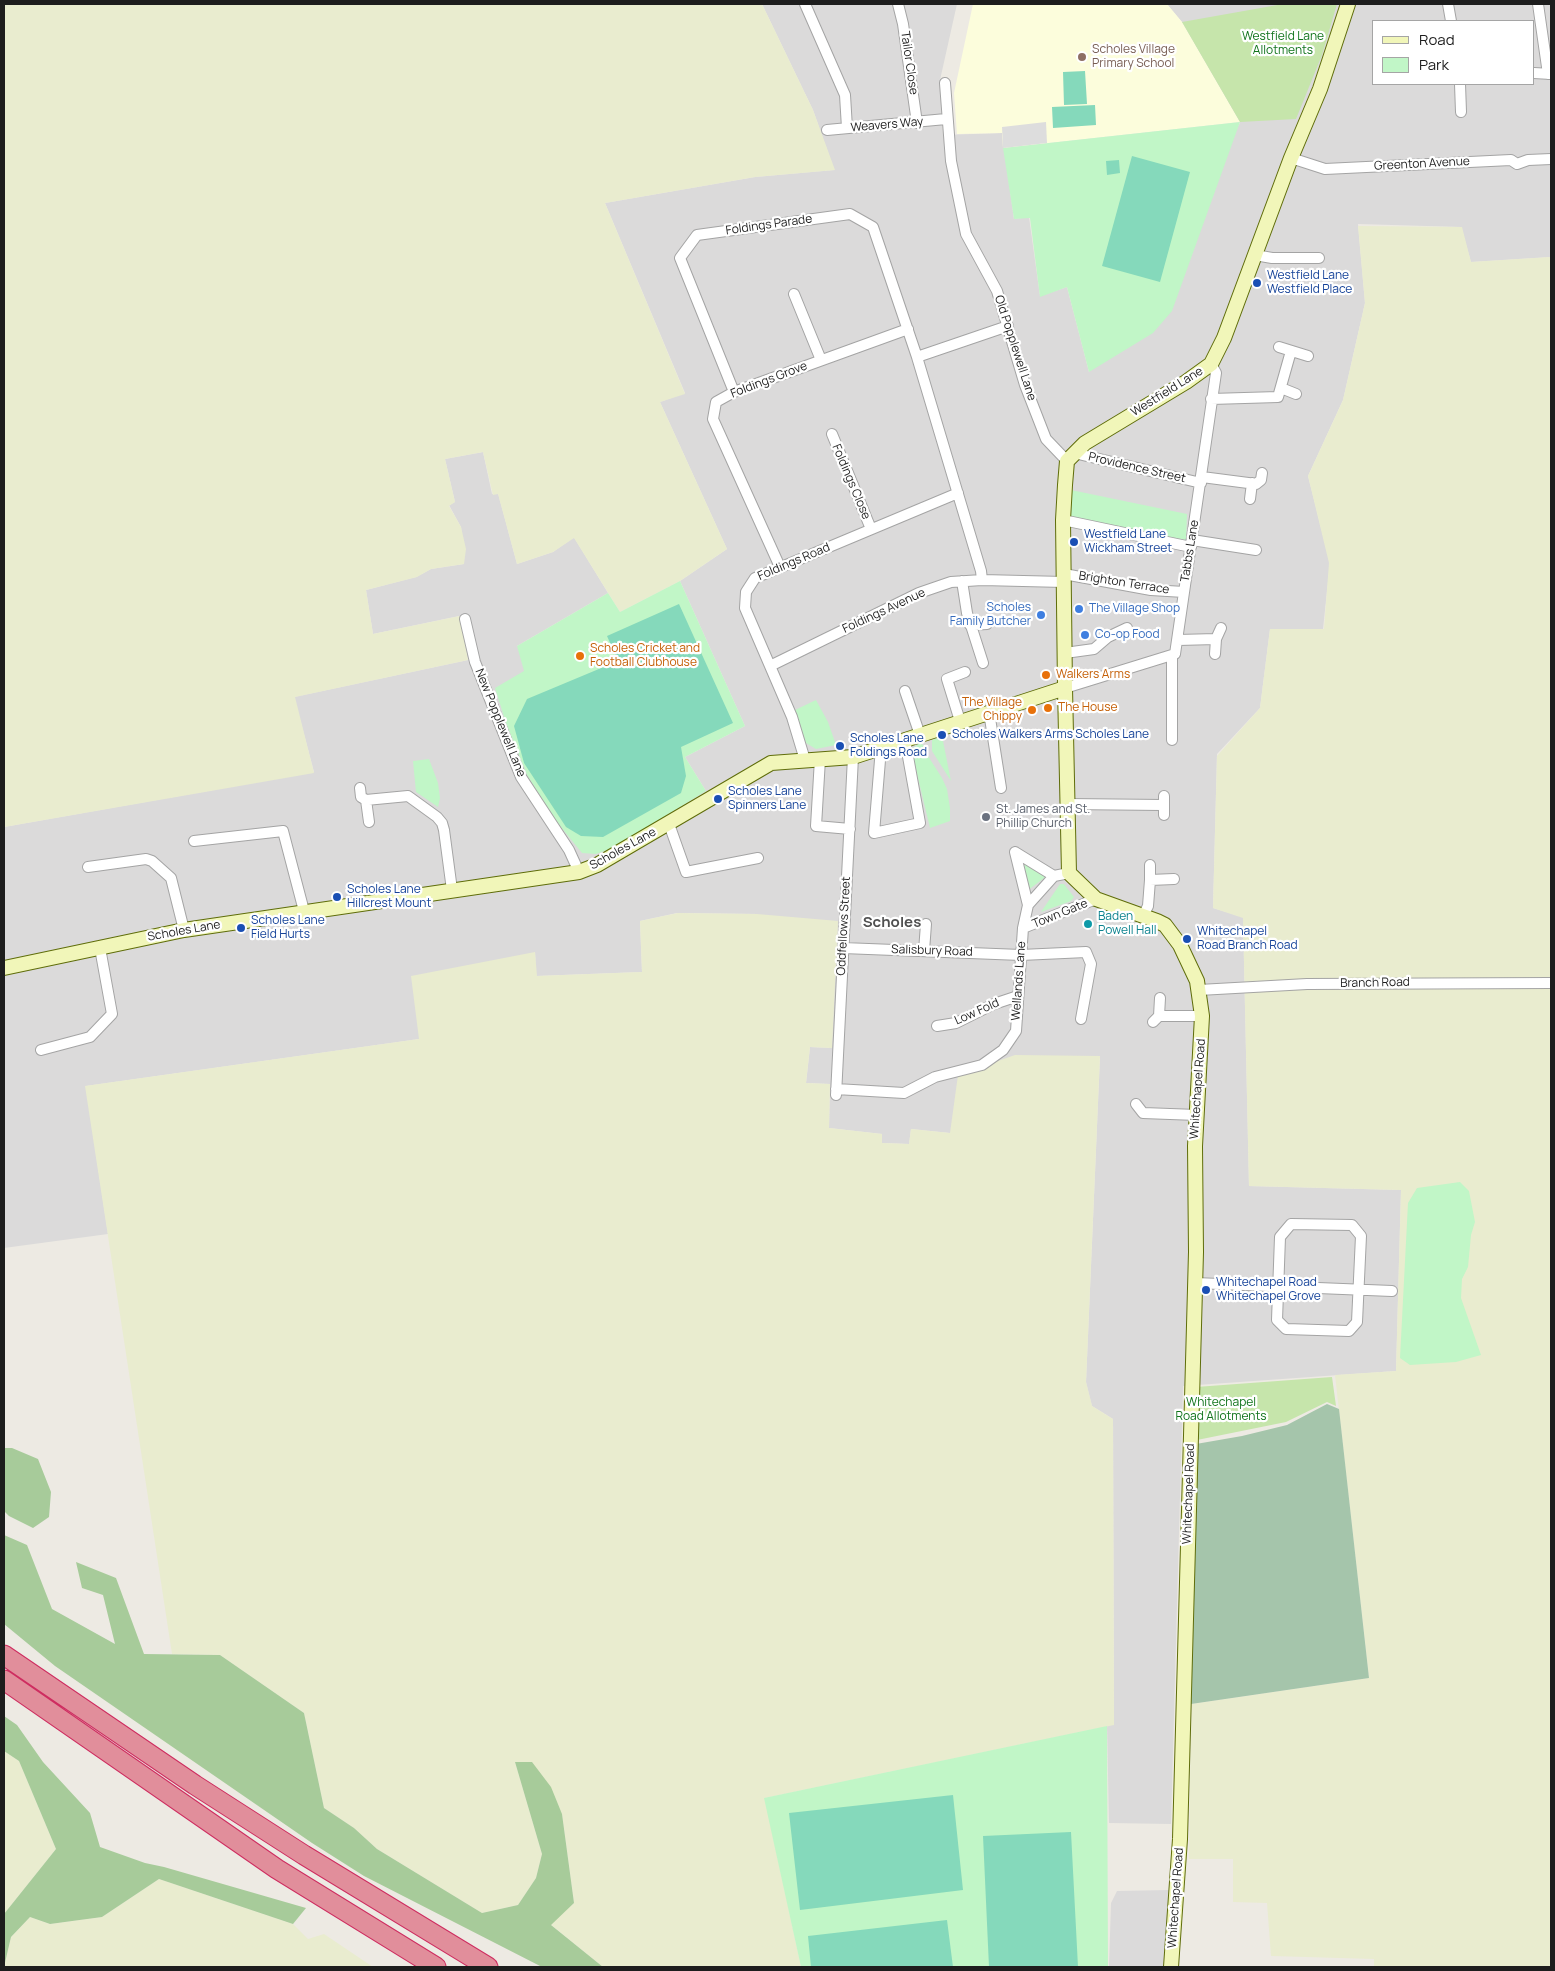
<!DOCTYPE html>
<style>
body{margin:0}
#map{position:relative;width:1555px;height:1971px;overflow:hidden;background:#edeae3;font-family:Manrope,sans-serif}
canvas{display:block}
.frame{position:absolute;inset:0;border:5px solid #1d1d1d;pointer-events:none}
.legend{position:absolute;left:1372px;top:20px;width:162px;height:65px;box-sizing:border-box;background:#fff;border:1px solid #a5a5a5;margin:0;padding:6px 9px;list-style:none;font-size:15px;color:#1d1d1d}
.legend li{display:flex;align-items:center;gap:10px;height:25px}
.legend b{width:25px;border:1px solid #a5a5a5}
</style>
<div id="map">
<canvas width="1555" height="1971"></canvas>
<div class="frame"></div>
<ul class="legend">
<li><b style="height:6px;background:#f1f6b9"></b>Road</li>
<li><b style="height:14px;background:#c1f6c7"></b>Park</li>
</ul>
</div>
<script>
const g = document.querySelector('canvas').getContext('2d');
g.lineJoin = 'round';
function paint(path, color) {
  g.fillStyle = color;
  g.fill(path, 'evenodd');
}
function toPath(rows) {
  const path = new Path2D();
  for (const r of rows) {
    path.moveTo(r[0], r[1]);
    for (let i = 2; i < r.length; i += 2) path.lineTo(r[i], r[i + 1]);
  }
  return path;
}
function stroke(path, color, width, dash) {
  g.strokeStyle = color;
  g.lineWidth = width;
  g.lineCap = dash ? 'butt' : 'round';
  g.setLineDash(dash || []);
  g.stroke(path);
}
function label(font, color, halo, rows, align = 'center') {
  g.font = font + ' Manrope,sans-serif';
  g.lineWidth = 4.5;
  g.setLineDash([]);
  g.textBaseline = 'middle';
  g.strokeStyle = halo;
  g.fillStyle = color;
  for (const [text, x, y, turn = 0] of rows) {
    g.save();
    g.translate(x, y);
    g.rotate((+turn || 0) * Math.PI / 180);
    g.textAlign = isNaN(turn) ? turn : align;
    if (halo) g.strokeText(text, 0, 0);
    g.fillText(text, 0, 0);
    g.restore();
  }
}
paint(toPath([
 [762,4,957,4,940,80,943,135,1002,133,1014,219,1029,217,1040,296,1067,287,1089,372,1240,123,1182,22,1167,4,1551,4,1551,257,1471,262,1461,227,1358,224,1365,303,1343,400,1308,476,1330,563,1323,629,1270,629,1260,708,1217,754,1213,908,1243,917,1249,1186,1401,1190,1396,1371,1183,1386,1171,1824,1109,1823,1107,1726,1114,1724,1113,1419,1092,1406,1086,1382,1100,1056,950,1133,911,1129,909,1144,882,1143,882,1134,829,1128,830,1084,806,1083,810,1047,831,1048,757,914,677,913,640,921,642,972,536,976,535,952,419,1039,86,1086,108,1234,4,1248,4,827,314,772,294,697,468,660,459,616,373,634,366,590,416,577,431,569,464,564,461,527,449,505,455,502,445,459,483,452,492,494,498,493,517,564,553,552,574,537,608,593,517,646,706,791,685,757,745,726,680,581,727,549,660,402,685,393,605,203,755,177,834,170,813,110],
 [1374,21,1534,21,1534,84,1374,84],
 [1169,1890,1164,1967,1109,1967,1111,1903,1117,1891]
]), '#dbdada');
paint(toPath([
 [973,4,1167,4,1182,22,1240,122,1003,148,1002,133,957,134,954,93]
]), '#fcfddc');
paint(toPath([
 [4,4,762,4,813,110,835,170,755,177,605,203,685,394,660,402,727,549,680,581,620,612,574,538,553,552,517,564,498,494,493,495,483,452,445,459,455,502,449,506,461,527,466,549,464,564,431,569,417,577,366,590,373,634,460,616,468,660,295,697,314,773,4,827],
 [1358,226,1462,227,1471,262,1551,257,1551,1967,1374,1967,1374,1959,1271,1956,1267,1903,1233,1902,1233,1859,1189,1859,1191,1704,1369,1678,1335,1375,1396,1371,1401,1190,1249,1186,1243,918,1213,908,1217,756,1260,708,1270,629,1324,629,1329,563,1308,476,1343,400,1365,303],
 [678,913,757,914,838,921,832,1048,810,1047,806,1083,830,1084,829,1128,882,1134,882,1143,909,1144,911,1129,950,1133,958,1075,1015,1055,1100,1056,1086,1382,1092,1406,1113,1419,1114,1725,765,1798,801,1967,603,1967,550,1924,574,1903,562,1814,531,1762,515,1762,542,1854,536,1878,518,1905,482,1913,377,1849,354,1828,324,1808,304,1713,220,1655,172,1654,85,1086,419,1039,411,976,535,952,537,976,642,972,640,921],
 [4,1751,19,1761,56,1849,4,1914],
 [159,1879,293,1924,308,1939,324,1934,373,1967,4,1967,11,1937,30,1917,50,1924,102,1917]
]), '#e9eccf');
paint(toPath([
 [1283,4,1337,4,1322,55,1296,119,1240,122,1182,22],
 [1332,1377,1336,1406,1327,1402,1286,1422,1197,1440,1196,1387]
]), '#c6e5ab');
paint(toPath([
 [4,1448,12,1448,38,1459,51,1492,49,1517,33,1528,9,1516,4,1511],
 [4,1535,27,1545,52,1609,115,1644,103,1595,82,1588,76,1562,116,1578,144,1654,220,1655,304,1713,324,1808,354,1828,377,1849,482,1913,518,1905,536,1878,542,1854,515,1762,532,1762,551,1787,562,1814,574,1903,551,1925,603,1967,542,1967,364,1876,312,1843,55,1666,4,1624],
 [4,1716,17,1725,43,1762,90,1813,100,1847,145,1863,164,1867,306,1908,293,1924,159,1879,102,1917,50,1924,30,1917,11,1937,4,1967,4,1914,56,1849,19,1761,4,1751]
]), '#a7cb9a');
paint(toPath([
 [1327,1404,1339,1409,1369,1678,1191,1704,1196,1444,1242,1436,1287,1425]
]), '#a5c5ab');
paint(toPath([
 [1240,122,1172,311,1153,333,1089,372,1067,287,1040,297,1030,218,1014,219,1003,148],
 [1071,490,1187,514,1186,540,1071,518],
 [680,581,745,726,685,757,706,791,613,848,596,854,582,853,556,821,527,775,506,723,495,688,524,671,517,646,608,593,620,612],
 [816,700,828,722,836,745,816,749,806,743,795,710],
 [942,736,951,781,932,751,932,740],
 [920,743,926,747,928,756,942,778,947,789,950,808,950,821,930,828,911,749],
 [429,759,438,783,440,798,438,807,416,792,413,761],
 [1025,862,1048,875,1027,891,1022,864],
 [1060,884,1064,884,1074,897,1071,901,1041,912],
 [1460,1182,1469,1191,1475,1222,1471,1235,1468,1267,1462,1279,1461,1298,1481,1355,1456,1362,1410,1365,1400,1358,1408,1203,1417,1188],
 [1107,1726,1108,1967,801,1967,764,1798]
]), '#c1f6c7');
paint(toPath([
 [1085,71,1087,104,1064,105,1063,72],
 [1095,105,1096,125,1053,128,1052,107],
 [1132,156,1190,172,1160,282,1102,266],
 [1119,160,1120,173,1107,175,1106,161],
 [679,604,733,723,681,747,686,776,681,793,603,837,581,836,566,827,524,763,514,726,527,699,618,661,607,636],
 [953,1795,963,1890,800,1910,789,1813],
 [1071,1832,1078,1967,989,1967,983,1836],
 [947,1920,953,1967,811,1967,808,1936]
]), '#85d9bb');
paint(toPath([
 [1046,122,1047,143,1003,148,1002,127]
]), '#ddd');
const street = toPath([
 [805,4,845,95,847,128],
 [898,4,903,24,917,123],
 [1448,4,1451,21],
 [1538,4,1548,74],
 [1534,73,1551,74],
 [945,83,951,161,966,234,997,291,1025,385,1046,439,1067,461],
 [1460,84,1461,112],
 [827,130,946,119],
 [1291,158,1325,169,1511,160,1517,164,1528,160,1551,159],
 [1255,255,1272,258,1319,258],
 [794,294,821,360],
 [1279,347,1308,356],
 [917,357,1008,326],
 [1281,388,1296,394],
 [734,392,680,258,697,235,850,214,873,227,917,357,981,571,982,580],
 [1211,399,1278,397,1291,351],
 [832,434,871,529],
 [1074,453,1201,483],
 [1202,477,1256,484,1261,480,1262,473],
 [1250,499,1252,483],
 [1063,520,1191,547],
 [1192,540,1256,550],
 [780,567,713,419,716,402,734,392,908,329],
 [1064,574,1151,590,1184,592],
 [962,581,967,613,983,663],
 [465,619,475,662,521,777,569,850,579,872],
 [970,625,987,624],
 [1178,640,1216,639],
 [1065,653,1094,649,1108,637,1127,628],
 [1215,654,1216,639,1221,628],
 [770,666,919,593,951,582,982,580,1064,582],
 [1065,688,1175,654,1216,373,1211,364],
 [905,691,920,735],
 [989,712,1001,788],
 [960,721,947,679,965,672],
 [1172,740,1172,656],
 [881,748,874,833,920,823,905,740],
 [820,759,816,826,850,829],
 [805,760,792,717,745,608,746,592,755,578,958,493],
 [360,788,361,797,366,800],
 [1067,804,1163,805],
 [1164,815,1164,796],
 [369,822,366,800,408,796,437,817,442,823,444,830,452,890],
 [669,824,686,872,758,858],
 [194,841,283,831,304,911],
 [1015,852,1054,876],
 [88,867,146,859,152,861,171,878,184,930],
 [1150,880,1150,865],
 [1028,905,1054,876,1069,873],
 [1143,916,1148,906,1150,880,1174,879],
 [1023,928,1096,899],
 [843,948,1021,955,1086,952,1091,964,1081,1019],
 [924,951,926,924],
 [1199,990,1307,984,1551,983],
 [1159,1016,1202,1016],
 [1153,1022,1159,1016,1160,998],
 [937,1026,956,1023,994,1004,1018,996],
 [41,1050,90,1037,112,1014,100,948],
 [836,1089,904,1093,935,1077,982,1065,1003,1050,1016,1031,1023,928,1028,905,1015,852],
 [836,1095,853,757],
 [1136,1104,1143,1113,1197,1115],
 [1291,1224,1352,1225,1361,1236,1357,1322,1349,1331,1286,1329,1277,1320,1280,1237,1291,1224],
 [1195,1283,1392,1291]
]);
const secondary = toPath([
 [4,968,184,930,579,872,597,865,771,763,853,757,1065,688],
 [1171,1967,1180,1839,1196,1252,1195,1146,1202,1016,1197,981,1180,945,1165,925,1157,921,1096,899,1069,873,1065,688,1063,520,1065,485,1067,461,1085,443,1186,382,1211,364,1224,338,1291,158,1320,89,1348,4]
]);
const highway = toPath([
 [4,1655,195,1785,304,1855,488,1967],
 [4,1680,277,1869,436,1967]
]);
stroke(street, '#a4a4a4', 12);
stroke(secondary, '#5f6d0a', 16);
stroke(highway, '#ce2d60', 21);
stroke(street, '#fff', 10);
stroke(secondary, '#f1f6b9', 14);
stroke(highway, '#e18e9b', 19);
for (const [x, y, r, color] of [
 [1082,57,5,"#8d6e63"],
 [1257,283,5,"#1a4fb4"],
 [1074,542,5,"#1a4fb4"],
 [1079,609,5,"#3f7fe0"],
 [1041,615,5,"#3f7fe0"],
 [1085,635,5,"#3f7fe0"],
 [580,656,5,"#e8710a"],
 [1046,675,5,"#e8710a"],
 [1048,708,5,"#e8710a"],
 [1032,710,5,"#e8710a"],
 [942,735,5,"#1a4fb4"],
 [840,746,5,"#1a4fb4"],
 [718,799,5,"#1a4fb4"],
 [986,817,5,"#6b7280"],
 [337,897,5,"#1a4fb4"],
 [1088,924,5,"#0f9aa8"],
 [241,928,5,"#1a4fb4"],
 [1187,939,5,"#1a4fb4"],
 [1206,1290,5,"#1a4fb4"]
]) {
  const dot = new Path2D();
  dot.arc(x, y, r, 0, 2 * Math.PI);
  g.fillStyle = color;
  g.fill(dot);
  stroke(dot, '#fff', 2);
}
label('12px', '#11741c', '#fff', [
 ["Westfield Lane",1283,37],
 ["Allotments",1283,51],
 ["Whitechapel",1221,1403],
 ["Road Allotments",1221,1417]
]);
label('12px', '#785e54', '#fff', [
 ["Scholes Village",1092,50],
 ["Primary School",1092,64]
], 'left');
label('12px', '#1d1d1d', '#fff', [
 ["Tailor Close",909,63,82],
 ["Weavers Way",887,125,-5],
 ["Greenton Avenue",1422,164,-3],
 ["Foldings Parade",769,225,-8],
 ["Old Popplewell Lane",1015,348,72],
 ["Foldings Grove",769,380,-21],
 ["Westfield Lane",1167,392,-32],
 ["Providence Street",1137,468,13],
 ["Foldings Close",851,482,67],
 ["Tabbs Lane",1190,551,-81],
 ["Foldings Road",794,562,-23],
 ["Brighton Terrace",1124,583,9],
 ["Foldings Avenue",884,611,-25],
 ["New Popplewell Lane",500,723,68],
 ["Scholes Lane",623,849,-29],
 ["Town Gate",1060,914,-22],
 ["Oddfellows Street",844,926,-87],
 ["Scholes Lane",184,931,-10],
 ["Salisbury Road",932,951,2],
 ["Wellands Lane",1019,981,-86],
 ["Branch Road",1375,983,-1],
 ["Low Fold",977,1012,-24],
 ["Whitechapel Road",1198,1089,-86],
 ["Whitechapel Road",1189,1494,-88],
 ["Whitechapel Road",1176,1898,-86]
]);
label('12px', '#164399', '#fff', [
 ["Westfield Lane",1267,276],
 ["Westfield Place",1267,290],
 ["Westfield Lane",1084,535],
 ["Wickham Street",1084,549],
 ["Scholes Walkers Arms Scholes Lane",952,735],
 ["Scholes Lane",850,739],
 ["Foldings Road",850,753],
 ["Scholes Lane",728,792],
 ["Spinners Lane",728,806],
 ["Scholes Lane",347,890],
 ["Hillcrest Mount",347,904],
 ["Scholes Lane",251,921],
 ["Field Hurts",251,935],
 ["Whitechapel",1197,932],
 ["Road Branch Road",1197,946],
 ["Whitechapel Road",1216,1283],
 ["Whitechapel Grove",1216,1297]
], 'left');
label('12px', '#366cbe', '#fff', [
 ["Scholes",1031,608,"right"],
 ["Family Butcher",1031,622,"right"],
 ["The Village Shop",1089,609],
 ["Co-op Food",1095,635]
], 'left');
label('12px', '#c56008', '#fff', [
 ["Scholes Cricket and",590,649],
 ["Football Clubhouse",590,663],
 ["Walkers Arms",1056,675],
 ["The Village",1022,703,"right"],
 ["Chippy",1022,717,"right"],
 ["The House",1058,708]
], 'left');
label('12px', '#5b616d', '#fff', [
 ["St. James and St.",996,810],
 ["Phillip Church",996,824]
], 'left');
label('12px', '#0d838f', '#fff', [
 ["Baden",1098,917],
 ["Powell Hall",1098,931]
], 'left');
label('bold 15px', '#505050', '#fff', [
 ["Scholes",892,923]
]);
</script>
